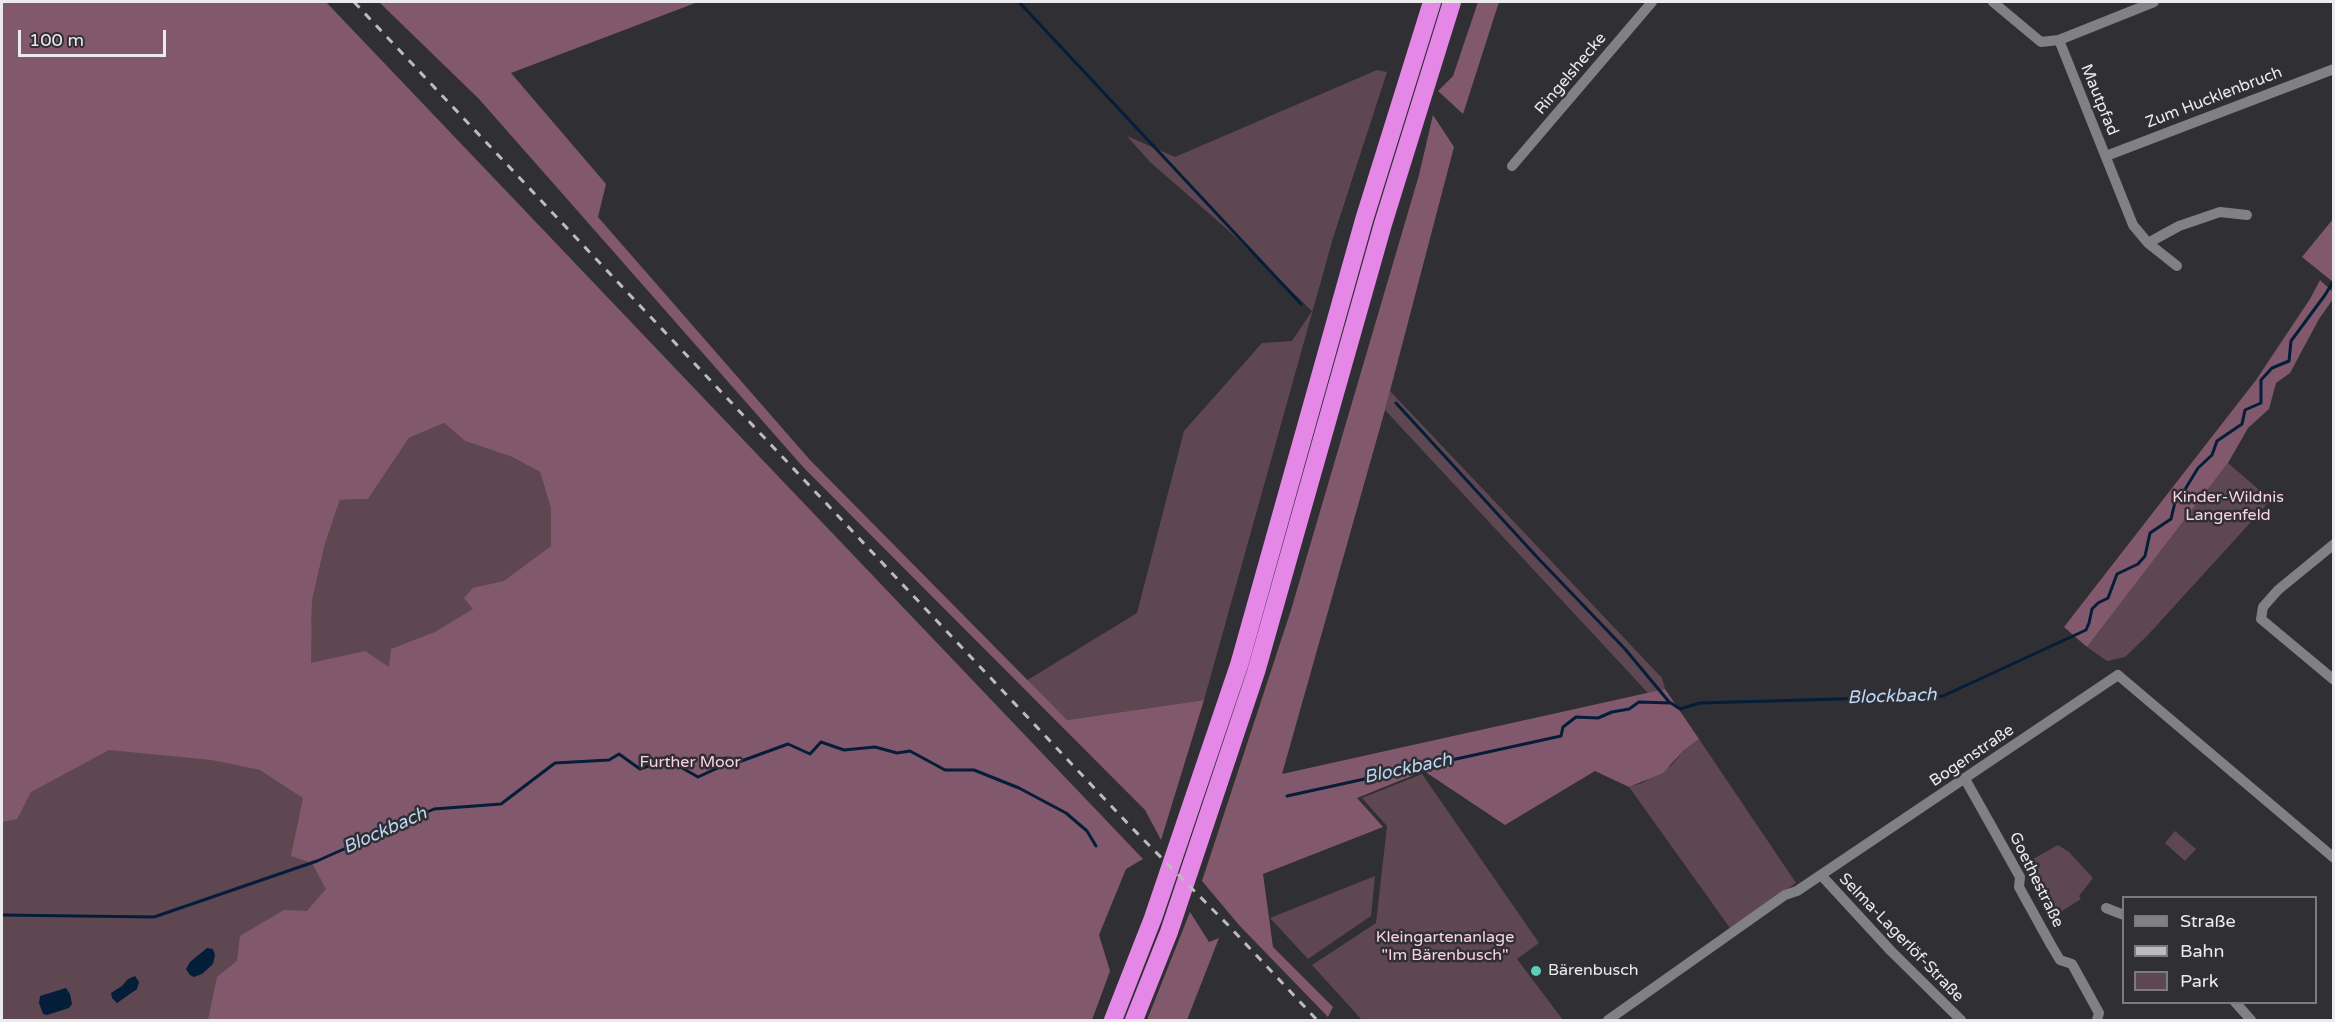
<!DOCTYPE html>
<meta charset="utf-8">
<style>
body{margin:0}
#map{position:relative;width:2335px;height:1022px;overflow:hidden;background:#302f33;font-family:"Varela Round",sans-serif}
canvas{display:block}
.frame{position:absolute;inset:0;border:3px solid #ebeaed;pointer-events:none}
.legend{position:absolute;left:2122px;top:896px;width:195px;height:108px;box-sizing:border-box;background:#302f33;border:2px solid #7b7a7d;margin:0;padding:8px 10px;list-style:none;font-size:18px;color:#ebeaed}
.legend li{display:flex;align-items:center;gap:12px;height:30px}
.legend b{width:30px;border:2px solid #7b7a7d}
.scale{position:absolute;left:18px;top:30px;width:148px;height:27px;box-sizing:border-box;border:3px solid #ebeaed;border-top:0;padding-left:8px;font-size:18px;line-height:21px;white-space:nowrap;color:#ebeaed;-webkit-text-stroke:4px #302f33;paint-order:stroke}
</style>
<div id="map">
<canvas width="2335" height="1022"></canvas>
<div class="frame"></div>
<ul class="legend">
<li><b style="height:8px;background:#818084"></b>Straße</li>
<li><b style="height:8px;background:#bcbbbe"></b>Bahn</li>
<li><b style="height:16px;background:#5f4752"></b>Park</li>
</ul>
<div class="scale">100 m</div>
</div>
<script>
const g = document.querySelector('canvas').getContext('2d');
g.lineJoin = 'round';
function paint(path, color) {
  g.fillStyle = color;
  g.fill(path, 'evenodd');
}
function toPath(rows) {
  const path = new Path2D();
  for (const r of rows) {
    path.moveTo(r[0], r[1]);
    for (let i = 2; i < r.length; i += 2) path.lineTo(r[i], r[i + 1]);
  }
  return path;
}
function stroke(path, color, width, dash) {
  g.strokeStyle = color;
  g.lineWidth = width;
  g.lineCap = dash ? 'butt' : 'round';
  g.setLineDash(dash || []);
  g.stroke(path);
}
function label(font, color, halo, rows, align = 'center') {
  g.font = font + ' "Varela Round",sans-serif';
  g.lineWidth = 5;
  g.setLineDash([]);
  g.textBaseline = 'middle';
  g.strokeStyle = halo;
  g.fillStyle = color;
  for (const [text, x, y, turn = 0] of rows) {
    g.save();
    g.translate(x, y);
    g.rotate((+turn || 0) * Math.PI / 180);
    g.textAlign = isNaN(turn) ? turn : align;
    if (halo) g.strokeText(text, 0, 0);
    g.fillText(text, 0, 0);
    g.restore();
  }
}
paint(toPath([
 [1377,70,1387,72,1333,238,1204,700,1067,720,1026,681,1137,613,1184,431,1262,343,1292,341,1312,311,1228,230,1150,162,1127,136,1175,157],
 [1390,391,1662,678,1665,689,1648,693,1385,410],
 [444,423,465,441,512,457,540,472,551,509,551,531,1065,1020,2,1020,2,708,312,625,312,601,325,544,340,500,368,499,409,438],
 [2228,463,2271,500,2147,636,2125,657,2107,661,2087,647],
 [1699,739,1796,883,1730,928,1629,787,1642,783,1672,765,1683,751],
 [1422,774,1539,943,1517,959,1563,1020,1362,1020,1312,965,1376,923,1387,826,1362,798],
 [2175,831,2196,849,2185,861,2165,843],
 [2058,845,2069,852,2093,878,2079,896,2081,899,2054,916,2025,868,2026,863],
 [1375,876,1371,916,1308,959,1270,918]
]), '#5f4752');
paint(toPath([
 [2,2,326,2,1143,859,1126,869,1099,935,1110,971,1092,1020,208,1020,217,977,237,961,240,936,284,910,307,911,326,889,312,863,291,856,303,798,260,770,212,760,109,750,31,792,17,819,2,822],
 [444,423,465,441,512,457,540,472,551,509,551,546,504,581,473,588,464,598,473,609,435,632,391,649,389,667,365,651,311,663,312,601,325,544,340,500,368,499,409,438],
 [379,2,698,2,511,73,606,184,598,217,810,460,1067,720,1204,700,1161,840,1145,810,804,468,479,99],
 [1478,2,1499,2,1463,114,1438,91,1453,76],
 [1433,115,1454,147,1385,410,1282,774,1665,689,1699,739,1683,751,1663,773,1629,787,1595,771,1505,825,1424,771,1357,798,1383,827,1263,874,1273,947,1333,1007,1328,1017,1239,925,1202,881,1291,610,1419,175],
 [2333,219,2333,282,2302,257],
 [2320,280,2333,292,2333,299,2319,319,2290,373,2276,383,2269,409,2248,428,2228,463,2087,647,2064,627,2256,380,2310,299],
 [1190,912,1209,942,1219,938,1187,1020,1147,1020]
]), '#82596c');
paint(toPath([
 [207,948,213,949,215,955,213,964,202,974,194,977,190,975,186,969,190,962],
 [135,976,139,982,137,989,117,1003,112,998,111,993,122,986,128,979],
 [66,988,70,994,72,1004,69,1008,47,1015,43,1014,39,1003,40,996]
]), '#041d38');
stroke(toPath([
 [1019,2,1301,304],
 [1396,403,1536,556,1625,649,1670,703],
 [1287,796,1561,736,1563,727,1576,717,1598,718,1612,712,1629,709,1639,702,1671,703,1680,709,1700,703,1943,696,2086,630,2089,623,2092,609,2098,603,2108,598,2117,574,2138,564,2145,556,2150,533,2171,519,2176,498,2184,491,2198,468,2212,455,2217,441,2242,424,2245,410,2261,403,2261,380,2272,368,2289,361,2291,341,2325,295,2334,280],
 [2,915,154,917,317,861,434,809,501,804,555,763,609,760,619,754,640,769,660,762,677,765,698,777,722,766,720,759,727,758,736,763,788,744,810,754,821,742,844,750,875,747,897,753,910,751,945,770,974,770,1019,788,1066,813,1087,831,1096,846]
]), '#041d38', 3);
stroke(toPath([
 [1993,2,2041,42,2059,40,2154,2],
 [2059,40,2133,225,2148,243,2177,266],
 [2106,156,2334,69],
 [1512,166,1652,2],
 [2148,243,2179,226,2220,212,2247,215],
 [2334,544,2278,590,2263,607,2261,619,2334,680],
 [1965,779,2020,877,2019,887,2051,945,2060,960,2072,964,2099,1013,2097,1020],
 [1821,875,1891,951,1961,1020],
 [2106,908,2124,915],
 [2235,1002,2251,1020],
 [1608,1020,1785,895,1797,891,2118,675,2334,858]
]), '#818084', 10);
stroke(toPath([
 [1113,1020,1153,918,1239,665,1364,220,1432,2],
 [1134,1020,1169,932,1256,672,1383,224,1452,2]
]), '#e487e7', 18);
stroke(toPath([
 [354,2,1131,827,1228,925,1317,1020]
]), '#bcbbbe', 3, [8, 8]);
for (const [x, y, r, color] of [
 [1536,971,6,"#5eceb8"]
]) {
  const dot = new Path2D();
  dot.arc(x, y, r, 0, 2 * Math.PI);
  g.fillStyle = color;
  g.fill(dot);
  stroke(dot, '#302f33', 2);
}
label('16px', '#ebeaed', '#302f33', [
 ["Ringelshecke",1571,74,-50],
 ["Zum Hucklenbruch",2214,98,-21],
 ["Mautpfad",2099,100,68],
 ["Bogenstraße",1972,756,-34],
 ["Goethestraße",2036,880,64],
 ["Selma-Lagerlöf-Straße",1901,938,46]
]);
label('16px', '#fcd1e4', '#302f33', [
 ["Kinder-Wildnis",2228,498],
 ["Langenfeld",2228,516],
 ["Further Moor",690,763],
 ["Kleingartenanlage",1445,938],
 ["\"Im Bärenbusch\"",1445,956]
]);
label('16px', '#ebeaed', '#302f33', [
 ["Bärenbusch",1548,971]
], 'left');
label('italic 18px', '#bbd6f7', '#302f33', [
 ["Blockbach",1892,697,-2],
 ["Blockbach",1408,769,-12],
 ["Blockbach",385,831,-24]
]);
</script>
